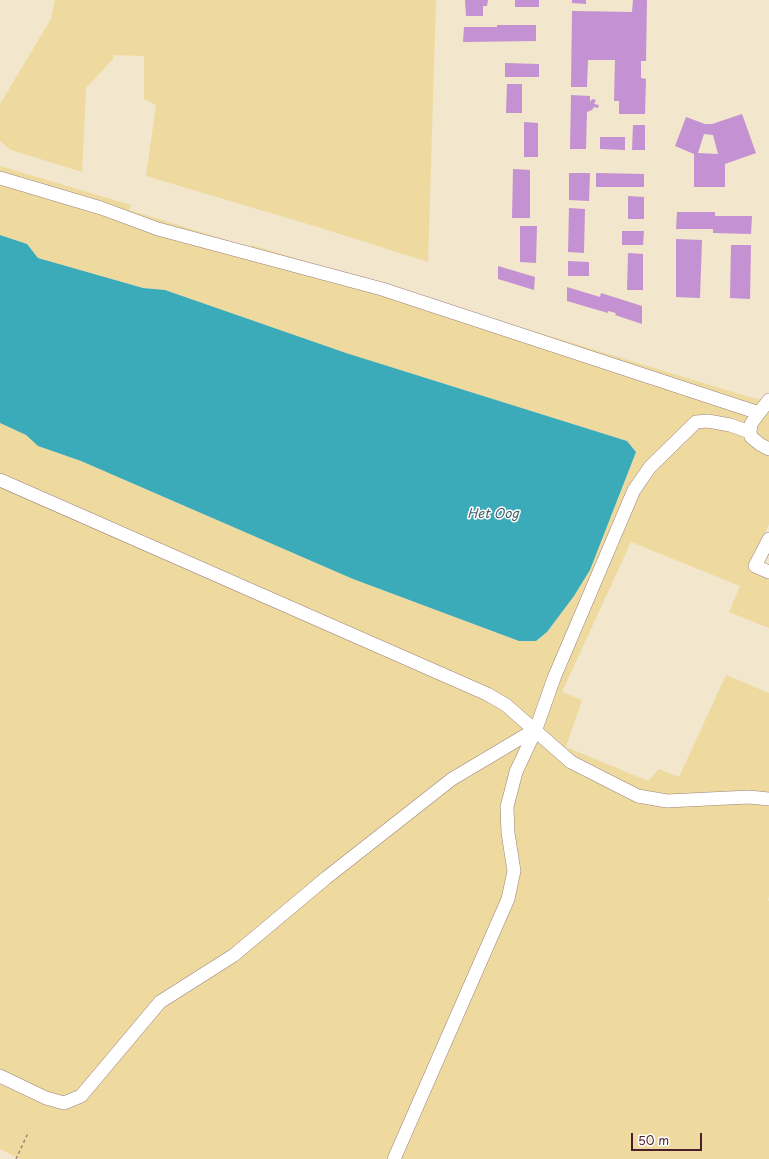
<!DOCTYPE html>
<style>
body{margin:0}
#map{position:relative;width:769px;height:1159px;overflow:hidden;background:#f2e6cd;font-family:"Playpen Sans",sans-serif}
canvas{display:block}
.scale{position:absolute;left:631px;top:1133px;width:71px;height:18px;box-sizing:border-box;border:2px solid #4a1f2b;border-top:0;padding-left:5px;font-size:12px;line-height:14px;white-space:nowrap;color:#4a1f2b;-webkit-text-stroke:3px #fff;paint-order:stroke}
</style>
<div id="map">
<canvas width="769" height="1159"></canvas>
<div class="scale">50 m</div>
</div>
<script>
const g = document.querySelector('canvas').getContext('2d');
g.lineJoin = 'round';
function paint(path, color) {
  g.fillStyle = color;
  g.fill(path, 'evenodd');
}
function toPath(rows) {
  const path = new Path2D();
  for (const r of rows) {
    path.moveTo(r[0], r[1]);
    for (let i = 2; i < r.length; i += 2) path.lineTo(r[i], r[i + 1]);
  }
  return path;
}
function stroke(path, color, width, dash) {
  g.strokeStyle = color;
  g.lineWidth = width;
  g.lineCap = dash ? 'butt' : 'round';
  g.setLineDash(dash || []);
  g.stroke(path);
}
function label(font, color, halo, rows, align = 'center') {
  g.font = font + ' "Playpen Sans",sans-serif';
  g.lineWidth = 3;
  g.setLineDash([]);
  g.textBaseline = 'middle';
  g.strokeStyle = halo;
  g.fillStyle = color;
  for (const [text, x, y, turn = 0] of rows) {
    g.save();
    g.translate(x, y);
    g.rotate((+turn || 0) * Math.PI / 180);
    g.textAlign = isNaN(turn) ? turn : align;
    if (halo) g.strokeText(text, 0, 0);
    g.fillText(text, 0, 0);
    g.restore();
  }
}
paint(toPath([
 [55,0,436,0,428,262,321,228,146,176,156,105,144,99,144,56,114,55,113,59,86,88,82,172,11,150,0,141,0,104,51,19],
 [0,166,131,205,129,210,250,247,252,245,749,397,769,401,769,524,749,569,769,578,769,628,729,612,740,586,631,542,562,692,582,700,566,747,648,781,659,769,679,777,726,675,769,693,769,896,768,900,769,901,769,1159,21,1159,0,1149,0,423,26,435,38,446,81,461,353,579,519,641,536,641,547,632,574,596,590,570,636,452,627,441,346,353,165,290,143,288,38,258,27,244,0,235]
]), '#eeda9e');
paint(toPath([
 [0,235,27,244,38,258,143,288,165,290,346,353,627,441,636,452,590,570,574,596,547,632,536,641,519,641,353,579,81,461,38,446,26,435,0,423]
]), '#3babb9');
paint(toPath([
 [465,0,488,0,487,6,483,6,483,16,466,16],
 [515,0,539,0,539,7,515,7],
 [572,0,586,0,586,4,572,3],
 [633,0,647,0,646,61,641,61,641,78,646,79,645,114,619,114,619,101,614,101,615,60,588,60,587,87,571,87,572,11,632,12],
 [497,25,536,25,536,41,463,42,464,27,497,27],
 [505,63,539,64,539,77,505,77],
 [507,84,522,84,522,113,506,113],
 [571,95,590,96,590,102,592,99,596,100,594,104,599,105,598,108,594,107,592,110,587,112,586,149,570,149],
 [742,114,756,153,725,164,725,187,694,187,694,154,675,146,686,117,705,124,712,124],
 [704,134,713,135,718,154,698,153],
 [524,122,538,123,538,157,524,157],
 [633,125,645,125,645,150,632,150],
 [600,137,625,137,625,150,600,149],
 [513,169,530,170,530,218,512,218],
 [569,173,590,173,589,201,569,200],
 [596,173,644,174,644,187,596,187],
 [628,196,644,197,644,219,628,219],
 [569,208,585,209,584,253,568,252],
 [677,212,715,212,715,216,752,216,751,234,713,233,713,229,676,229],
 [520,226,537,226,536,263,520,262],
 [622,231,644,231,643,245,622,245],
 [676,239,702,240,700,298,676,297],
 [731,245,751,245,750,299,730,298],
 [628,253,643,254,643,290,627,290],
 [568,261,589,262,589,276,568,276],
 [498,266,535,277,534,290,498,279],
 [567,287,600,297,601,293,642,306,642,324,615,315,616,313,608,311,608,313,567,301]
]), '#c491d2');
const minor = toPath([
 [0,178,101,208,158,229,382,289,759,413,769,400],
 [759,413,751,424,750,432,751,437,761,445,769,449],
 [0,480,487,694,506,705,571,762,638,796,667,801,749,797,769,799],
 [769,539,755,566,769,572],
 [0,1076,46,1098,64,1103,81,1096,160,1002,234,955,326,878,452,779,536,729],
 [394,1159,508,899,514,871,508,833,507,807,516,772,536,729,554,678,634,490,650,467,696,422,708,421,730,425,750,432]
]);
stroke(minor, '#9e827c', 14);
stroke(toPath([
 [16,1159,28,1133]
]), '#9e827c', 1.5, [3, 3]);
stroke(minor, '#fff', 13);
label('italic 13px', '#435e6b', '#fff', [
 ["Het Oog",493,514]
]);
</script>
